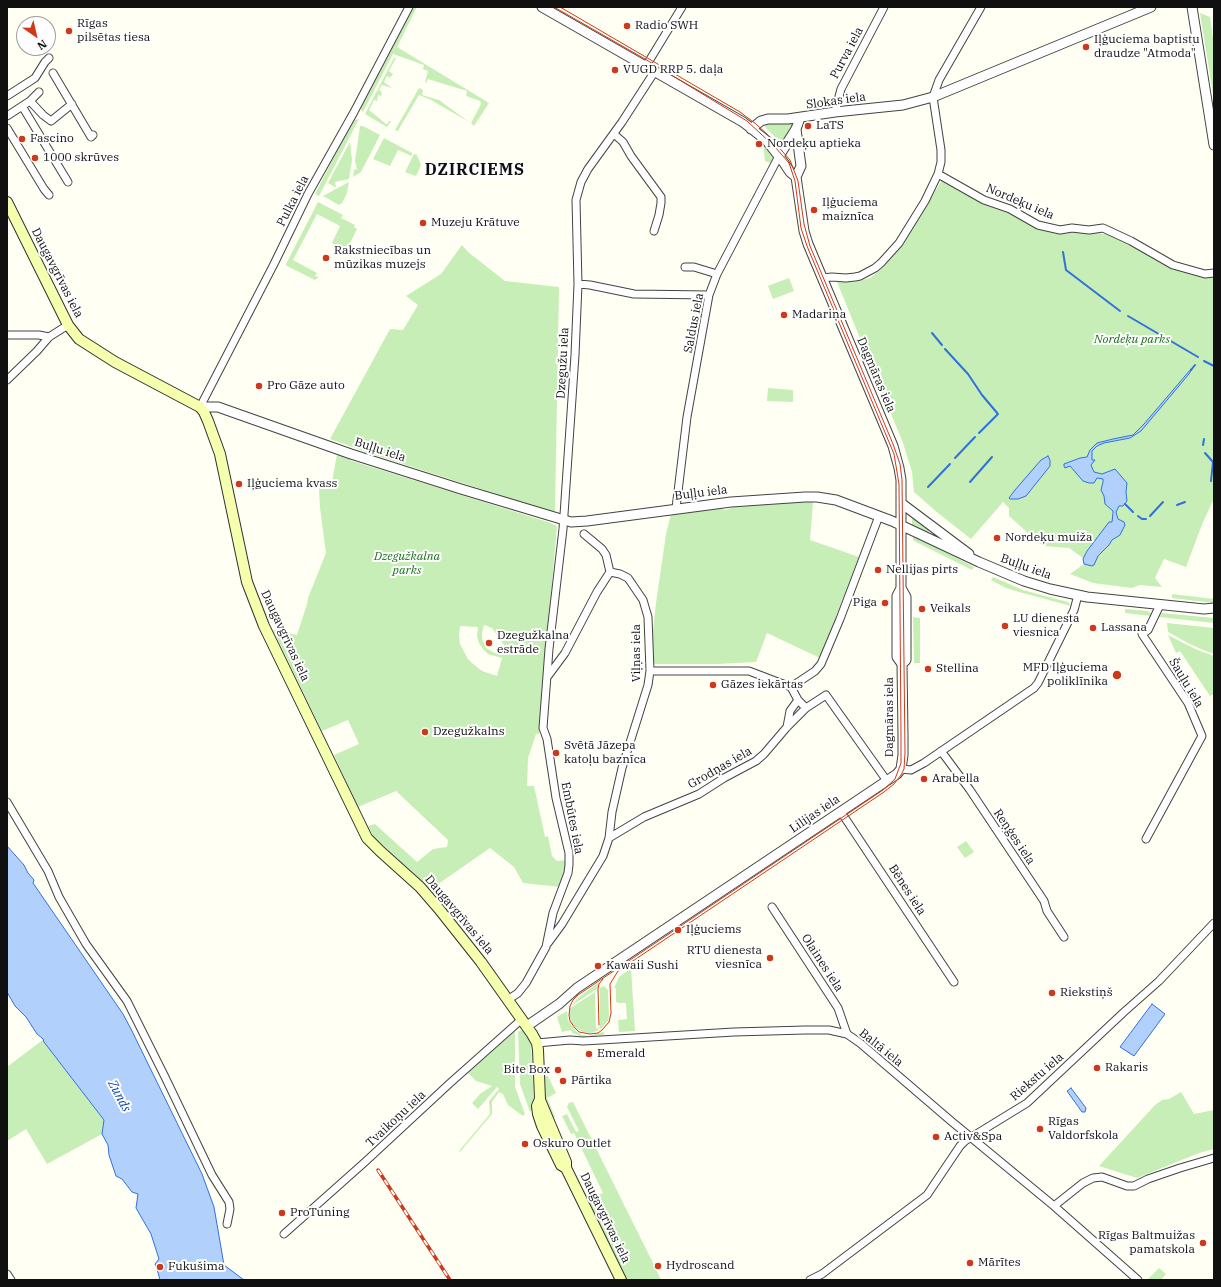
<!DOCTYPE html>
<meta charset="utf-8">
<style>
body{margin:0}
#map{position:relative;width:1221px;height:1287px;overflow:hidden;background:#fffff3;font-family:"IBM Plex Serif",serif}
canvas{display:block}
.frame{position:absolute;inset:0;border:8px solid #101010;pointer-events:none}
.north{position:absolute;left:16px;top:16px;width:40px;height:40px;box-sizing:border-box;background:#fff;border:1px solid #9f9f9f;border-radius:50%;rotate:146deg;font-size:11px;font-weight:700;line-height:16px;text-align:center;color:#101010}
.north::after{content:'';display:block;margin:auto;width:14px;height:18px;background:#cf3919;clip-path:polygon(50% 0,100% 100%,50% 72%,0 100%)}
</style>
<div id="map">
<canvas width="1221" height="1287"></canvas>
<div class="frame"></div>
<div class="north">N</div>
</div>
<script>
const g = document.querySelector('canvas').getContext('2d');
g.lineJoin = 'round';
function paint(path, color) {
  g.fillStyle = color;
  g.fill(path, 'evenodd');
}
function toPath(rows) {
  const path = new Path2D();
  for (const r of rows) {
    path.moveTo(r[0], r[1]);
    for (let i = 2; i < r.length; i += 2) path.lineTo(r[i], r[i + 1]);
  }
  return path;
}
function stroke(path, color, width, dash) {
  g.strokeStyle = color;
  g.lineWidth = width;
  g.lineCap = dash ? 'butt' : 'round';
  g.setLineDash(dash || []);
  g.stroke(path);
}
function label(font, color, halo, rows, align = 'center') {
  g.font = font + ' "IBM Plex Serif",serif';
  g.lineWidth = 4;
  g.setLineDash([]);
  g.textBaseline = 'middle';
  g.strokeStyle = halo;
  g.fillStyle = color;
  for (const [text, x, y, turn = 0] of rows) {
    g.save();
    g.translate(x, y);
    g.rotate((+turn || 0) * Math.PI / 180);
    g.textAlign = isNaN(turn) ? turn : align;
    if (halo) g.strokeText(text, 0, 0);
    g.fillText(text, 0, 0);
    g.restore();
  }
}
paint(toPath([
 [413,7,417,7,397,47,489,103,474,126,471,123,480,106,481,104,480,101,466,96,467,91,428,79,426,83,425,82,428,71,423,69,424,65,393,54,363,112,361,110,362,102],
 [1200,13,1210,17,1214,45,1214,100],
 [394,58,396,58,389,71,393,74,390,78,387,76,384,82,392,88,382,85,379,90,382,92,381,96,378,95,377,101,374,100,369,110,386,124,387,124,389,121,391,121,387,127,365,114],
 [419,88,423,90,422,95,439,100,469,122,431,100,419,95,399,129,398,131,395,130],
 [359,119,319,196,315,194,352,122,354,120],
 [789,122,792,125,792,128,784,142,782,143,779,141,765,127,767,124],
 [360,126,363,126,380,135,361,172,353,177,354,170,357,169,355,161],
 [384,138,412,153,412,156,398,150,390,166,373,159],
 [350,142,352,160,349,179,335,182,336,187,335,187,328,183],
 [765,142,774,155,774,160,772,164,765,161,763,143],
 [414,154,417,155,421,165,416,176,405,172],
 [942,180,985,205,1008,213,1036,227,1061,234,1077,230,1111,235,1128,243,1171,267,1214,275,1214,499,1203,522,1186,567,1164,559,1155,578,1162,587,1140,585,1132,588,1093,583,1070,574,1084,564,1083,558,1069,548,1043,546,1038,542,1009,516,1009,508,1003,502,971,539,938,513,914,492,912,472,903,443,837,282,855,282,870,278,883,268,902,246],
 [349,182,347,193,342,203,339,205,323,196],
 [318,202,343,215,341,218,355,225,354,227,357,229,346,251,332,243,340,226,317,214,293,260,317,273,315,276,319,277,315,280,287,266,286,264],
 [462,245,468,252,505,281,559,287,555,511,549,511,369,453,330,439,390,329,403,330,418,305,406,296,441,274],
 [789,278,794,291,773,299,768,286],
 [768,388,793,390,793,402,767,401],
 [337,454,343,455,352,461,365,465,548,522,557,526,539,734,536,734,528,758,527,786,534,786,544,832,545,837,548,836,552,856,557,861,567,860,566,867,560,887,523,883,514,867,490,848,431,889,374,837,368,826,375,824,417,862,433,849,447,847,448,840,396,791,358,807,334,755,359,744,348,720,322,731,273,630,297,635,307,604,308,598,326,553,320,508,319,489,321,485,320,480,332,482],
 [484,625,492,628,504,645,505,653,498,654,493,652,486,648,482,639,482,633],
 [460,626,478,627,477,636,479,643,483,649,488,654,502,658,497,676,482,671,472,663,468,659,460,644,459,635],
 [805,502,813,502,810,540,859,557,820,658,767,633,756,662,718,664,655,664,653,661,651,649,656,603,666,534,671,514,722,508,724,510,729,509,733,507],
 [912,517,928,529,929,531,928,533,912,526],
 [913,536,915,536,974,567,972,570,916,542,913,540],
 [993,577,1023,590,1068,602,1071,606,1019,592,1006,588,991,580],
 [1172,594,1214,599,1214,603,1172,598],
 [1125,609,1148,611,1151,614,1151,616,1125,613],
 [1162,613,1214,618,1214,623,1159,617],
 [913,617,920,618,920,663,914,663],
 [1167,623,1214,628,1214,654,1203,650,1186,642,1168,632],
 [1168,635,1195,649,1214,656,1214,694,1210,696,1180,651,1176,653],
 [966,841,974,852,965,858,957,847],
 [631,968,635,1031,619,1032,618,1020,627,1019,626,1003,619,1003,616,1002,616,988,614,988,619,977],
 [599,982,597,989,571,1006,579,997],
 [604,986,608,990,609,1015,608,1021,601,1029,597,1027,600,1027,600,988],
 [595,992,596,1028,600,1030,590,1033,583,1032,577,1029,572,1024,569,1015,569,1009],
 [567,1011,568,1020,576,1031,582,1035,590,1036,602,1032,605,1033,603,1035,583,1037,572,1033,571,1030,562,1032,557,1017],
 [520,1030,523,1031,527,1037,531,1045,534,1107,530,1112,520,1084,518,1031,519,1032],
 [514,1032,515,1032,515,1087,525,1114,523,1116,508,1105,503,1094,499,1092,492,1102,492,1114,460,1152,459,1151,490,1114,489,1101,499,1089,497,1087,478,1109,472,1103,480,1094,492,1086,476,1081,468,1073],
 [44,1039,44,1042,104,1120,102,1134,47,1164,26,1129,7,1141,7,1067],
 [546,1076,548,1076,556,1093,547,1098,555,1117,550,1120,546,1109,545,1077],
 [1181,1092,1194,1114,1214,1110,1214,1149,1199,1153,1137,1178,1099,1166,1155,1105,1162,1100,1169,1099],
 [573,1102,655,1267,661,1280,627,1280,588,1199,593,1198,603,1193,574,1133,571,1134,562,1116,567,1114,576,1132,579,1131,567,1107,569,1103],
 [1159,1268,1166,1274,1161,1280,1147,1280]
]), '#c8eeb7');
const water = toPath([
 [1191,369,1192,369,1189,374,1141,431,1130,438,1104,443,1097,446,1092,451,1092,460,1095,460,1091,465,1094,472,1102,474,1115,469,1127,483,1126,492,1127,501,1123,506,1119,506,1116,512,1118,519,1124,522,1125,525,1120,535,1112,540,1109,545,1098,556,1094,565,1092,566,1084,564,1083,559,1087,551,1109,522,1112,522,1113,513,1113,511,1105,504,1104,496,1101,490,1103,482,1103,479,1097,478,1094,483,1089,483,1083,481,1070,466,1065,468,1064,466,1064,464,1080,458,1087,457,1090,450,1097,443,1113,439,1133,435,1144,424,1191,369],
 [1048,456,1050,460,1050,466,1026,496,1018,499,1010,499,1009,498,1015,490,1041,460,1048,456],
 [7,846,24,865,28,873,34,880,33,883,123,1014,131,1029,202,1174,214,1207,224,1265,244,1280,160,1280,157,1269,159,1269,159,1270,164,1268,162,1263,156,1267,155,1264,159,1259,151,1234,136,1208,138,1194,132,1192,122,1179,116,1176,109,1155,108,1145,102,1134,104,1120,44,1042,43,1039,37,1034,26,1017,15,1006,7,992,7,846],
 [1152,1004,1165,1014,1134,1056,1120,1047,1152,1004],
 [1071,1088,1086,1108,1085,1112,1082,1112,1067,1091,1071,1088]
]);
paint(water, '#b2d0fc');
stroke(water, '#3171db', 1);
stroke(toPath([
 [1063,252,1066,270,1120,311],
 [1128,316,1198,357],
 [932,333,942,345],
 [945,349,968,374,982,395,998,414,979,433],
 [1204,361,1214,366],
 [1191,370,1195,365],
 [1203,445,1204,439],
 [1205,453,1213,462,1211,481],
 [955,458,975,437],
 [970,482,992,457],
 [928,487,950,464],
 [1125,504,1133,512],
 [1177,505,1185,502],
 [1138,516,1142,519,1146,519],
 [1150,516,1163,502]
]), '#3171db', 2);
const minor = toPath([
 [646,66,682,7],
 [53,73,91,137,93,135],
 [7,96,35,78,45,62,49,58],
 [30,101,43,115,51,121,72,104],
 [22,106,68,182],
 [835,112,841,89,884,7],
 [7,116,30,101,39,92],
 [7,128,44,189,49,195],
 [614,134,623,142,631,156,661,197,661,203,659,215,654,231],
 [938,174,984,200,1010,209,1038,225,1060,230,1072,228,1089,230,1103,228,1131,241,1173,265,1205,274,1214,273],
 [685,267,694,267,717,274],
 [822,278,832,277,846,278,855,277,860,276,875,268,881,263,899,243,925,201,938,174,941,162,941,150,933,97,939,80,981,7],
 [578,284,590,285,634,294,709,295],
 [7,335,39,335,49,337],
 [7,380,37,351,49,337,68,325],
 [200,407,274,264,308,194,354,112,409,7],
 [676,508,687,417,709,295,717,274,779,156],
 [584,534,602,549,606,555,610,572],
 [650,671,749,671,791,687],
 [548,676,565,653,597,592,610,572],
 [791,687,815,671,821,664,840,619,879,516],
 [791,687,798,700,806,708],
 [787,727,790,711,798,700],
 [941,751,970,790,1044,901,1047,911,1064,937],
 [901,769,911,770,924,763,1034,688,1038,683,1074,610,1078,595],
 [7,802,48,871,59,897,86,944,127,1001,165,1077,212,1175,229,1202,230,1209,227,1224],
 [841,812,954,982],
 [609,838,644,817,699,794,724,778,756,761,764,754,787,727,806,708,826,695,887,781],
 [1146,839,1202,736,1188,703,1142,634,1148,630,1160,605],
 [772,907,838,1008,847,1034],
 [548,943,562,924,603,856,609,838,612,812,622,768,648,685,650,671,648,617,643,600,628,578,620,574,610,572],
 [509,999,518,993,526,983,546,947,553,913,568,873,569,865,569,853,556,798,547,739,543,728,549,649,563,529,575,355,578,284,576,200,581,182,588,169,622,122,655,71],
 [537,1043,570,1040,583,1041,601,1040,734,1032,805,1030,829,1030,847,1034,860,1043,951,1121,1054,1206,1138,1280],
 [1054,1206,1083,1183,1093,1178,1102,1177,1127,1186,1134,1186,1148,1179,1180,1168,1214,1158],
 [284,1234,365,1162,449,1084,522,1019],
 [7,1274,11,1280],
 [810,1280,822,1274,927,1195,960,1146,965,1141,1027,1103,1124,1012,1159,981,1214,923]
]);
const tertiary = toPath([
 [542,7,743,122,767,141,784,163,790,172,796,177],
 [1192,7,1214,145],
 [751,129,761,121,768,119,788,119,835,112,903,105,933,97,1151,7],
 [779,156,796,129],
 [200,407,218,407,351,454,461,489,571,522,587,521,731,502,805,497,817,497,836,500,892,521,979,562,1024,581,1050,589,1087,597,1204,609,1214,608],
 [901,503,969,554],
 [901,588,906,597,906,660,902,664],
 [527,1026,559,1004,577,988,897,774,901,769,903,755,903,736,902,664,897,657,897,596,901,588,901,480,899,468,893,446,808,244,804,231,796,177,801,166,796,129,800,118]
]);
const secondary = toPath([
 [7,202,68,325,79,339,115,362,200,407,204,412,208,421,220,454,247,582,264,626,367,838,380,851,420,887,439,909,481,962,532,1034,537,1043,538,1050,540,1099,537,1106,538,1114,542,1126,561,1165,566,1168],
 [540,1100,566,1162,566,1168,621,1280]
]);
stroke(minor, '#434343', 9);
stroke(tertiary, '#434343', 11);
stroke(secondary, '#323232', 12);
stroke(minor, '#fff', 7);
stroke(tertiary, '#fff', 9);
stroke(secondary, '#f6ffae', 10);
stroke(toPath([
 [554,7,645,59,747,121,775,147,789,163,795,181,801,228,807,246,894,454,899,484,901,736,901,763,895,779,883,790,578,995,573,1000,570,1006,569,1015,570,1021,575,1028,579,1032,590,1034,598,1033,602,1030,609,1022,611,1013,610,984,618,971,884,792,894,784,901,775,904,769,905,753,902,480,900,464,893,444,810,246,804,224,798,181,790,160,768,135,756,124,740,112,560,7],
 [599,1025,598,989,599,984,603,979]
]), '#cf3919', 1);
const rail = toPath([
 [378,1170,450,1280]
]);
stroke(rail, '#cf3919', 3.5);
stroke(rail, '#fff', 2, [6]);
for (const [x, y, r, color] of [
 [627,26,4,"#cf3919"],
 [69,31,4,"#cf3919"],
 [1086,47,4,"#cf3919"],
 [615,70,4,"#cf3919"],
 [808,126,4,"#cf3919"],
 [22,139,4,"#cf3919"],
 [759,144,4,"#cf3919"],
 [35,158,4,"#cf3919"],
 [814,210,4,"#cf3919"],
 [423,223,4,"#cf3919"],
 [326,258,4,"#cf3919"],
 [784,315,4,"#cf3919"],
 [259,386,4,"#cf3919"],
 [239,484,4,"#cf3919"],
 [997,538,4,"#cf3919"],
 [878,570,4,"#cf3919"],
 [885,603,4,"#cf3919"],
 [922,609,4,"#cf3919"],
 [1005,626,4,"#cf3919"],
 [1093,628,4,"#cf3919"],
 [489,643,4,"#cf3919"],
 [928,669,4,"#cf3919"],
 [1117,675,5,"#cf3919"],
 [713,685,4,"#cf3919"],
 [425,732,4,"#cf3919"],
 [556,753,4,"#cf3919"],
 [924,779,4,"#cf3919"],
 [678,930,4,"#cf3919"],
 [770,958,4,"#cf3919"],
 [598,966,4,"#cf3919"],
 [1052,993,4,"#cf3919"],
 [589,1054,4,"#cf3919"],
 [1097,1068,4,"#cf3919"],
 [558,1070,4,"#cf3919"],
 [563,1081,4,"#cf3919"],
 [1040,1129,4,"#cf3919"],
 [936,1137,4,"#cf3919"],
 [525,1144,4,"#cf3919"],
 [282,1213,4,"#cf3919"],
 [1203,1243,4,"#cf3919"],
 [970,1263,4,"#cf3919"],
 [658,1266,4,"#cf3919"],
 [160,1267,4,"#cf3919"]
]) {
  const dot = new Path2D();
  dot.arc(x, y, r, 0, 2 * Math.PI);
  g.fillStyle = color;
  g.fill(dot);
  stroke(dot, '#fff', 1.5);
}
label('12px', '#101010', '#fff', [
 ["Rīgas",77,24],
 ["pilsētas tiesa",77,38],
 ["Radio SWH",635,26],
 ["Iļģuciema baptistu",1094,40],
 ["draudze \"Atmoda\"",1094,54],
 ["VUGD RRP 5. daļa",623,70],
 ["LaTS",816,126],
 ["Fascino",30,139],
 ["Nordeķu aptieka",767,144],
 ["1000 skrūves",43,158],
 ["Iļģuciema",822,203],
 ["maiznīca",822,217],
 ["Muzeju Krātuve",431,223],
 ["Rakstniecības un",334,251],
 ["mūzikas muzejs",334,265],
 ["Madariņa",792,315],
 ["Pro Gāze auto",267,386],
 ["Iļģuciema kvass",247,484],
 ["Nordeķu muiža",1005,538],
 ["Nellijas pirts",886,570],
 ["Piga",877,603,"right"],
 ["Veikals",930,609],
 ["LU dienesta",1013,619],
 ["viesnica",1013,633],
 ["Lassana",1101,628],
 ["Dzegužkalna",497,636],
 ["estrāde",497,650],
 ["MFD Iļģuciema",1108,668,"right"],
 ["poliklīnika",1108,682,"right"],
 ["Stellina",936,669],
 ["Gāzes iekārtas",721,685],
 ["Dzegužkalns",433,732],
 ["Svētā Jāzepa",564,746],
 ["katoļu baznīca",564,760],
 ["Arabella",932,779],
 ["Iļģuciems",686,930],
 ["RTU dienesta",762,951,"right"],
 ["viesnīca",762,965,"right"],
 ["Kawaii Sushi",606,966],
 ["Riekstiņš",1060,993],
 ["Emerald",597,1054],
 ["Rakaris",1105,1068],
 ["Bite Box",550,1070,"right"],
 ["Pārtika",571,1081],
 ["Rīgas",1048,1122],
 ["Valdorfskola",1048,1136],
 ["Activ&Spa",944,1137],
 ["Oskuro Outlet",533,1144],
 ["ProTuning",290,1213],
 ["Rīgas Baltmuižas",1195,1236,"right"],
 ["pamatskola",1195,1250,"right"],
 ["Mārītes",978,1263],
 ["Hydroscand",666,1266],
 ["Fukušima",168,1267]
], 'left');
label('12px', '#101010', '#fff', [
 ["Purva iela",847,53,-62],
 ["Slokas iela",836,101,-8],
 ["Pulka iela",293,201,-63],
 ["Nordeķu iela",1020,202,23],
 ["Daugavgrīvas iela",57,273,63],
 ["Saldus iela",694,323,-79],
 ["Dzegužu iela",563,363,-87],
 ["Dagmāras iela",876,375,67],
 ["Buļļu iela",380,450,18],
 ["Buļļu iela",701,493,-7],
 ["Buļļu iela",1026,567,20],
 ["Daugavgrīvas iela",285,636,65],
 ["Viļņas iela",637,653,-90],
 ["Šauļu iela",1186,683,59],
 ["Dagmāras iela",890,717,-90],
 ["Grodņas iela",720,768,-30],
 ["Lilijas iela",815,814,-34],
 ["Embūtes iela",572,818,79],
 ["Reņģes iela",1014,837,56],
 ["Bēnes iela",907,890,57],
 ["Daugavgrīvas iela",459,915,50],
 ["Olaines iela",822,963,57],
 ["Baltā iela",881,1048,39],
 ["Riekstu iela",1037,1077,-41],
 ["Tvaikoņu iela",396,1119,-43],
 ["Daugavgrīvas iela",605,1218,64]
]);
label('italic 12px', '#186f1a', '#fff', [
 ["Nordeķu parks",1132,340],
 ["Dzegužkalna",407,557],
 ["parks",407,571]
]);
label('italic 13px', '#0b43b0', '#fff', [
 ["Zunds",119,1096,62]
]);
g.letterSpacing = '1px';
label('bold 16px', '#101010', '#fff', [
 ["DZIRCIEMS",475,170]
]);
g.letterSpacing = '0px';
</script>
